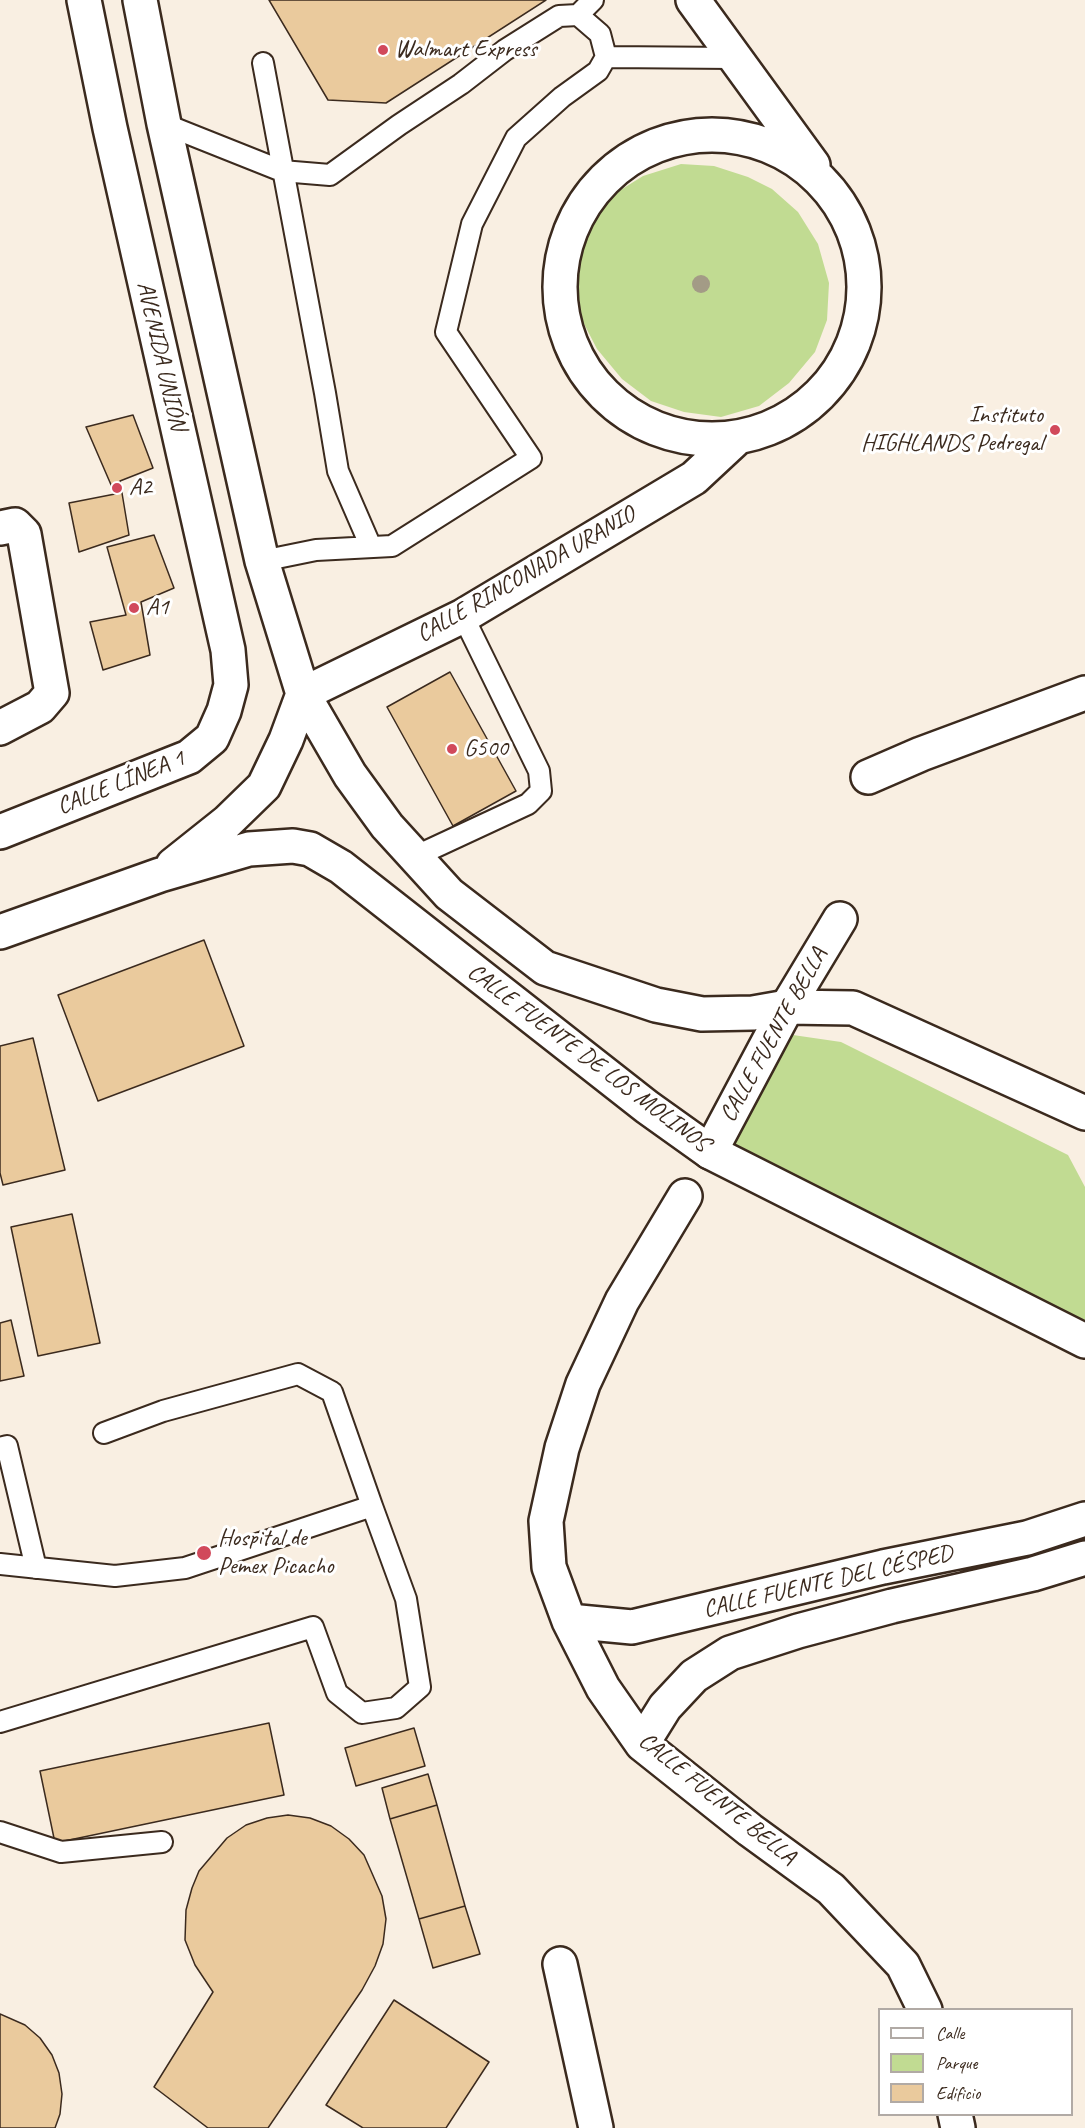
<!DOCTYPE html>
<meta charset="utf-8">
<style>
body{margin:0}
#map{position:relative;width:1085px;height:2128px;overflow:hidden;background:#f9efe2;font-family:Caveat,sans-serif}
canvas{display:block}
.legend{position:absolute;left:878px;top:2008px;width:195px;height:108px;box-sizing:border-box;background:#fff;border:2px solid #b1aaa5;margin:0;padding:8px 10px;list-style:none;font-size:18px;color:#3b2a1e}
.legend li{display:flex;align-items:center;gap:12px;height:30px}
.legend b{width:30px;border:2px solid #b1aaa5}
</style>
<div id="map">
<canvas width="1085" height="2128"></canvas>
<ul class="legend">
<li><b style="height:8px;background:#fff"></b>Calle</li>
<li><b style="height:16px;background:#c1db92"></b>Parque</li>
<li><b style="height:16px;background:#eaca9d"></b>Edificio</li>
</ul>
</div>
<script>
const g = document.querySelector('canvas').getContext('2d');
g.lineJoin = 'round';
function paint(path, color) {
  g.fillStyle = color;
  g.fill(path, 'evenodd');
}
function toPath(rows) {
  const path = new Path2D();
  for (const r of rows) {
    if (r.length === 3) {
      path.moveTo(r[0] + r[2], r[1]);
      path.arc(r[0], r[1], r[2], 0, 2 * Math.PI);
      continue;
    }
    path.moveTo(r[0], r[1]);
    for (let i = 2; i < r.length; i += 2) path.lineTo(r[i], r[i + 1]);
  }
  return path;
}
function stroke(path, color, width, dash) {
  g.strokeStyle = color;
  g.lineWidth = width;
  g.lineCap = dash ? 'butt' : 'round';
  g.setLineDash(dash || []);
  g.stroke(path);
}
function label(font, color, halo, rows, align = 'center') {
  g.font = font + ' Caveat,sans-serif';
  g.lineWidth = 6;
  g.setLineDash([]);
  g.textBaseline = 'middle';
  g.strokeStyle = halo;
  g.fillStyle = color;
  for (const [text, x, y, turn = 0] of rows) {
    g.save();
    g.translate(x, y);
    g.rotate((+turn || 0) * Math.PI / 180);
    g.textAlign = isNaN(turn) ? turn : align;
    if (halo) g.strokeText(text, 0, 0);
    g.fillText(text, 0, 0);
    g.restore();
  }
}
paint(toPath([
 [681,164,714,166,748,177,772,189,798,212,818,244,829,283,827,320,815,352,789,383,759,406,721,417,684,412,651,401,622,379,597,349,581,318,576,285,581,251,590,221,611,196,643,176],
 [793,1035,841,1042,1068,1155,1085,1187,1085,1329,724,1160]
]), '#c1db92');
const building = toPath([
 [269,0,546,0,386,103,328,100,269,0],
 [133,415,153,468,120,481,129,535,79,552,69,503,115,494,86,427,133,415],
 [154,535,174,588,141,602,150,655,103,670,90,622,126,615,107,547,154,535],
 [450,672,516,791,453,826,387,707,450,672],
 [204,940,244,1046,98,1101,58,995,204,940],
 [33,1038,65,1170,3,1185,0,1173,0,1046,33,1038],
 [72,1214,100,1343,38,1356,11,1227,72,1214],
 [11,1320,24,1376,0,1381,0,1323,11,1320],
 [269,1723,284,1795,55,1843,40,1771,269,1723],
 [414,1728,425,1766,356,1786,345,1748,414,1728],
 [428,1774,437,1805,390,1819,382,1788,428,1774],
 [437,1805,465,1906,419,1919,390,1819,437,1805],
 [288,1815,310,1818,331,1826,349,1839,364,1855,382,1896,386,1919,383,1944,375,1966,362,1990,268,2128,208,2128,154,2087,213,1992,195,1965,185,1940,186,1910,192,1888,199,1871,227,1838,246,1825,267,1818,288,1815],
 [465,1906,480,1954,433,1968,419,1919,465,1906],
 [394,2000,489,2062,446,2128,363,2128,326,2105,394,2000],
 [0,2014,25,2025,40,2038,52,2055,59,2073,62,2094,60,2114,55,2128,0,2128,0,2014]
]);
paint(building, '#eaca9d');
stroke(building, '#3b2a1e', 1.5);
const service = toPath([
 [578,15,593,0],
 [606,57,735,58],
 [263,63,325,393,338,471,371,547],
 [164,124,282,171,330,175,399,125,461,84,505,50,559,16,578,15,600,34,606,57,598,71,562,97,516,138,472,224,446,332,531,458,392,546,316,550,262,561],
 [414,857,528,804,541,791,539,771,463,616],
 [0,1448,7,1446,36,1568],
 [0,1564,115,1576,185,1568,372,1506,332,1392,298,1374,163,1411,104,1433],
 [0,1722,313,1627,337,1693,362,1713,396,1708,420,1687,406,1599,372,1506],
 [0,1832,61,1852,162,1842]
]);
const minor = toPath([
 [693,0,813,165],
 [712,287,152],
 [0,528,15,525,24,534,52,693,40,707,0,728],
 [303,694,463,616,694,478,737,438],
 [868,777,921,754,1085,693],
 [710,1152,787,1007,840,919],
 [685,1196,622,1301,583,1384,562,1448,546,1521,549,1567,569,1621,603,1688,642,1744,750,1830,831,1889,903,1965,925,2010],
 [569,1621,632,1627,883,1567,1027,1538,1085,1519],
 [642,1744,665,1707,694,1676,730,1653,798,1631,892,1606,1033,1574,1085,1558],
 [560,1964,596,2128],
 [955,2114,958,2128]
]);
const tertiary = toPath([
 [140,0,164,124,262,561,303,694,350,775,387,826,449,894,545,968,656,1005,702,1014,753,1013,787,1007,853,1008,1085,1113],
 [0,832,189,757,212,738,224,711,231,685,228,650,110,128,84,0],
 [173,865,227,822,264,786,286,740,303,694],
 [0,932,160,875,249,849,293,846,310,849,341,867,647,1107,710,1152,1085,1341]
]);
stroke(service, '#3b2a1e', 24);
stroke(minor, '#3b2a1e', 38);
stroke(tertiary, '#3b2a1e', 38);
stroke(service, '#fff', 20);
stroke(minor, '#fff', 33);
stroke(tertiary, '#fff', 33);
g.fillStyle = '#a39b86';
for (const [x, y] of [
 [701,284]
]) {
  g.beginPath();
  g.arc(x, y, 9, 0, 2 * Math.PI);
  g.fill();
}
for (const [x, y, r, color] of [
 [383,50,6,"#d1495b"],
 [1055,430,6,"#d1495b"],
 [117,488,6,"#d1495b"],
 [134,608,6,"#d1495b"],
 [452,749,6,"#d1495b"],
 [204,1553,8,"#d1495b"]
]) {
  const dot = new Path2D();
  dot.arc(x, y, r, 0, 2 * Math.PI);
  g.fillStyle = color;
  g.fill(dot);
  stroke(dot, '#fff', 2);
}
label('24px', '#3b2a1e', '#fff', [
 ["Walmart Express",395,50],
 ["Instituto",1043,416,"right"],
 ["HIGHLANDS Pedregal",1043,444,"right"],
 ["A2",129,488],
 ["A1",146,608],
 ["G500",464,749],
 ["Hospital de",218,1539],
 ["Pemex Picacho",218,1567]
], 'left');
label('24px', '#3b2a1e', '#fff', [
 ["AVENIDA UNIÓN",161,356,77],
 ["CALLE RINCONADA URANIO",526,575,-30],
 ["CALLE LÍNEA 1",121,783,-22],
 ["CALLE FUENTE BELLA",774,1035,-61],
 ["CALLE FUENTE DE LOS MOLINOS",588,1058,37],
 ["CALLE FUENTE DEL CÉSPED",828,1582,-13],
 ["CALLE FUENTE BELLA",717,1799,39]
]);
</script>
